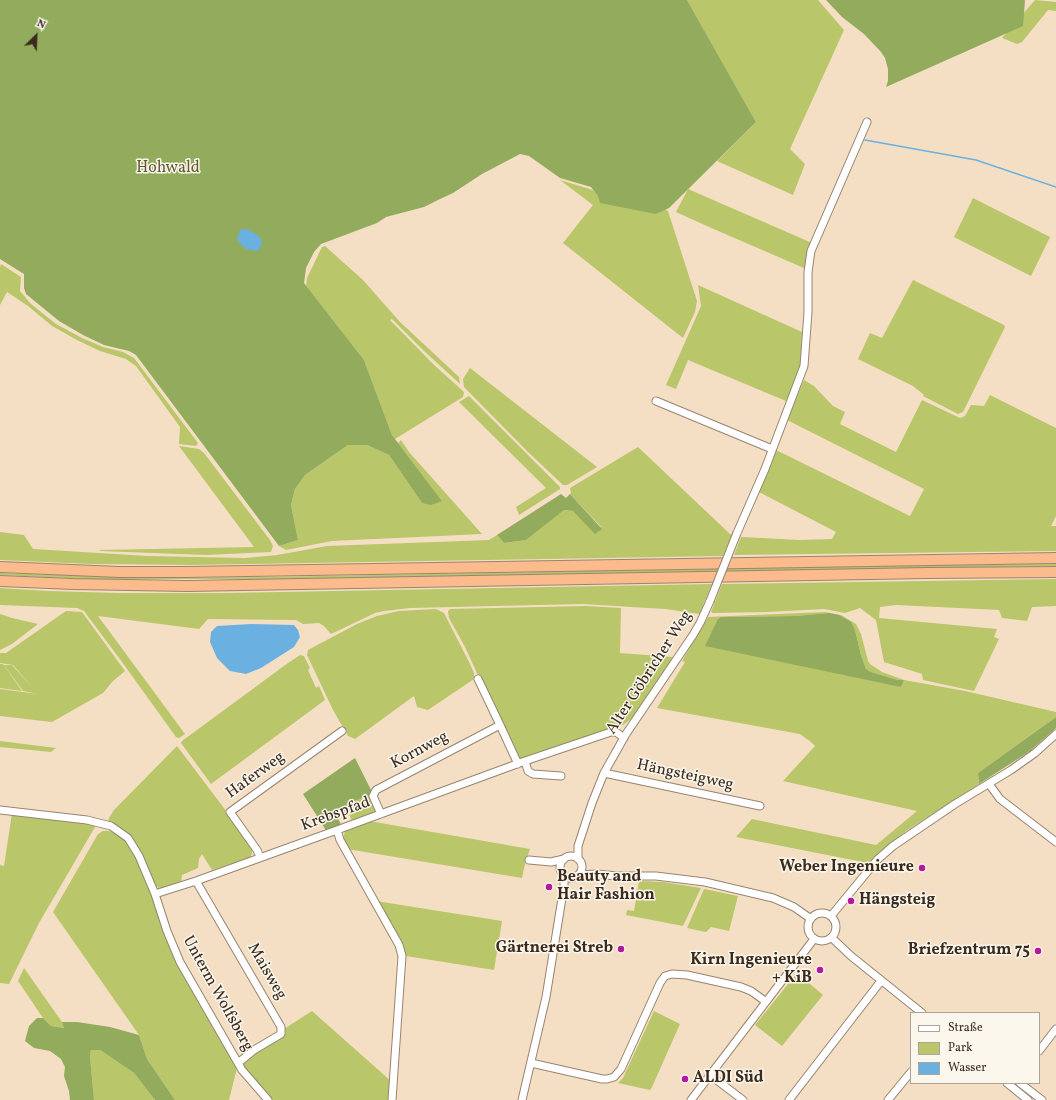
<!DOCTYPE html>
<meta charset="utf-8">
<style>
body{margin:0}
#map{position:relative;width:1056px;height:1100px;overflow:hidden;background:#f5dfc4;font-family:Vollkorn,serif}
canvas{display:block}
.legend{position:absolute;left:910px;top:1012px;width:130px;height:72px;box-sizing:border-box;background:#fbf7ec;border:1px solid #aea59a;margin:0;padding:5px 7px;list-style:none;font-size:12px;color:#3b2a1e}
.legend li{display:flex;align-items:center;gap:8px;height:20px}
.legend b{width:20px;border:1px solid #aea59a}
.north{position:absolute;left:16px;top:16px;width:40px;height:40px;-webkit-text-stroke:3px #fbf7ec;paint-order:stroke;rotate:24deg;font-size:11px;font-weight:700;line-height:16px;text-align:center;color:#3b2a1e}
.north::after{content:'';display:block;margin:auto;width:14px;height:18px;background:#3b2a1e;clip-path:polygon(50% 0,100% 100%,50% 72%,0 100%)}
</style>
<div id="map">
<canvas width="1056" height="1100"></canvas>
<ul class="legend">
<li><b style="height:5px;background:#fff"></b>Straße</li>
<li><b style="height:11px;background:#b9c669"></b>Park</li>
<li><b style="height:11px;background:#6ab1e1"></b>Wasser</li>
</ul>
<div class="north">N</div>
</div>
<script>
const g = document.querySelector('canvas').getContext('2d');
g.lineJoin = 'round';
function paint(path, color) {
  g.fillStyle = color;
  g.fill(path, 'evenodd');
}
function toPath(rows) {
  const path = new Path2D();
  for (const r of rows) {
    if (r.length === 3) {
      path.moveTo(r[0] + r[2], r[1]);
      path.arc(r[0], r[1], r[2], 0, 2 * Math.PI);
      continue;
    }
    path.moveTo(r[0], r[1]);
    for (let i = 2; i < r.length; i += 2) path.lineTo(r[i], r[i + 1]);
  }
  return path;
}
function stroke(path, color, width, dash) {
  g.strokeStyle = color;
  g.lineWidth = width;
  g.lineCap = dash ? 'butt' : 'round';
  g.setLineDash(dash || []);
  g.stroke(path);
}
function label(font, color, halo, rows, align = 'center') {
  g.font = font + ' Vollkorn,serif';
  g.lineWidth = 3;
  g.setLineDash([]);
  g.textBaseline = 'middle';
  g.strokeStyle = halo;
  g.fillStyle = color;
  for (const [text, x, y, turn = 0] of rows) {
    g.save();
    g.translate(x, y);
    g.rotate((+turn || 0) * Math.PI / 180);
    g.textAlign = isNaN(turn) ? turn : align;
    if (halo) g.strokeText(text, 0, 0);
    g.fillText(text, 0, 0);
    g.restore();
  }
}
paint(toPath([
 [687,0,818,0,844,30,790,149,805,164,793,195,717,161,756,122],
 [1035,0,1056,2,1056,11,1048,10,1022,42,1017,44,1002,38],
 [560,180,593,190,599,196,656,214,665,209,668,211,697,301,695,312,683,338,563,243,593,205],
 [688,189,812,243,807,267,804,268,709,227,676,212],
 [973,198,1050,237,1031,276,954,237],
 [325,246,363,280,400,322,459,377,460,384,422,349,392,319,390,320,433,364,464,392,463,397,395,439,392,435,364,360,306,286,307,278,322,247],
 [1,264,21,277,20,291,31,304,56,324,82,338,103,347,123,352,134,358,198,443,196,446,179,444,180,427,136,366,126,359,100,351,77,340,52,326,28,306,7,292,0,305,0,267],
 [913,280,1004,325,1005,327,963,412,958,414,923,396,924,395,913,386,858,359,870,333,882,338],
 [698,285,802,332,800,367,786,401,688,360,676,389,666,385,701,306],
 [470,368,597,467,567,485,563,485,527,451,464,387,463,379],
 [804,380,814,386,833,406,845,412,840,424,896,452,922,400,960,418,965,416,971,405,984,406,990,395,1056,428,1056,516,1051,526,1056,526,1056,551,734,555,741,537,743,537,800,540,832,539,836,532,759,492,776,450,910,516,924,489,787,420],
 [469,396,560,487,560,489,519,515,516,507,546,488,459,402],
 [401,440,409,452,482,534,332,541,286,550,279,546,298,540,291,505,295,489,305,475,348,445,367,445,389,455,422,503,442,501,398,443],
 [179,446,199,449,204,453,270,540,273,546,271,552,206,555,100,551,100,550,254,547],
 [638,447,730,534,733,534,732,537,731,537,723,556,191,565,91,564,0,560,0,532,24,535,33,549,148,556,245,558,277,555,327,546,489,540,497,535,504,543,526,540,563,510,573,511,602,528,570,494,571,493,570,488],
 [1056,564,1056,566,268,579,90,579,0,575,0,573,147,578,268,577,906,565],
 [1056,579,1056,606,1032,607,1027,621,1002,618,999,610,896,605,880,607,879,618,997,629,994,637,999,639,974,691,923,680,922,674,884,662,876,620,860,608,845,613,824,609,768,612,713,613,711,612,722,584],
 [712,584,701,610,703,611,699,614,665,609,582,604,410,608,384,611,375,613,331,634,324,626,319,623,303,624,296,620,208,619,199,629,98,616,185,734,179,738,176,737,122,662,84,611,77,608,0,605,0,588,49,591,118,593,226,593],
 [586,606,621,608,620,653,673,657,666,671,633,717,627,722,618,728,613,729,520,761,510,745,465,647,449,618,448,611,450,609],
 [436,609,444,613,469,662,474,673,474,679,428,710,417,707,414,696,355,739,348,736,333,710,307,655,308,650,357,624,377,616,399,611],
 [66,611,82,612,125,671,113,681,103,693,52,722,0,716,0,689,39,694,23,691,4,665,12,665,34,689,13,665,0,663,0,653,6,653],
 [825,612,841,615,856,624,861,634,868,661,870,664,882,672,904,680,965,691,1056,712,1056,717,978,773,979,784,906,831,868,863,736,837,752,819,876,845,917,811,783,781,815,746,811,742,800,734,657,708,685,662,682,661,708,617],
 [829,613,855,630,861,655,866,669,871,672,898,680,904,680,901,687,721,617,795,616],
 [0,614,12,618,38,624,12,644,0,650],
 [300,655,304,656,310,668,308,670,316,688,319,686,325,700,211,784,181,743,182,741,288,663],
 [0,664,3,664,22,691,0,688],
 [0,741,56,748,51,752,0,747],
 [177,746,245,836,245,838,252,849,252,854,250,857,246,859,212,870,202,854,199,859,198,868,182,875,181,883,161,889,156,886,150,878,136,843,130,837,108,823,109,818,114,810],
 [371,795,377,809,376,814,352,822,346,804],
 [12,813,71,819,95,825,95,827,39,923,9,984,0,983,0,865,4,866],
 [369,821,530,849,525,864,522,878,347,849,343,839,345,831],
 [103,831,109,831,121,837,130,844,145,874,170,945,237,1068,229,1100,175,1100,147,1059,139,1035,53,912,98,834],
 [639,881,663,882,701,888,683,926,626,915,627,910,634,911],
 [704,889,738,896,729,931,711,927,706,932,687,928],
 [376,901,502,921,494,970,406,956,403,947],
 [24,968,62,1022,65,1028,51,1026,43,1018,18,981],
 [797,973,823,995,782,1046,755,1025],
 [312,1011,392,1082,391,1100,272,1100,244,1067,244,1062,248,1057,286,1033,284,1029],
 [654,1011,680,1024,652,1087,650,1090,618,1083,623,1078],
 [91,1050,100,1050,134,1073,155,1100,94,1100,90,1056]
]), '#b9c669');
paint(toPath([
 [0,0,687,0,756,122,669,208,656,214,600,203,598,196,591,187,560,178,529,156,520,154,482,174,453,193,438,200,424,207,386,217,377,223,321,244,314,252,306,268,304,283,364,360,392,435,442,501,431,505,422,503,389,455,367,445,348,445,305,475,295,489,291,505,298,540,279,546,136,355,129,351,104,345,83,335,59,321,26,294,24,288,24,274,0,259],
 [826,0,1025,0,1023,26,886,87,888,81,888,69,885,58,881,52,864,34,842,17],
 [561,494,566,498,570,494,602,529,595,534,573,511,564,510,526,540,504,543,497,535],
 [829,613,839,615,851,622,855,630,861,655,866,669,871,672,898,680,904,680,901,687,705,646,718,619,721,617,795,616],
 [1056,717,1056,728,1030,751,979,784,978,773],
 [355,758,372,792,371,795,346,804,349,812,337,817,342,826,327,832,303,794],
 [37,1018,43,1018,51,1026,64,1028,62,1022,77,1022,110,1027,139,1035,147,1059,175,1100,155,1100,134,1073,100,1050,91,1050,90,1056,94,1100,70,1100,69,1091,64,1076,65,1067,61,1059,50,1051,34,1048,25,1041,29,1026]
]), '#92ab5d');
paint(toPath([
 [247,229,260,237,262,243,258,251,246,249,237,240,240,230],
 [251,624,294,625,298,630,300,637,294,647,261,668,246,674,230,671,217,658,210,642,211,632,217,626]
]), '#6ab1e1');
stroke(toPath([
 [865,140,976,160,1056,187]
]), '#6ab1e1', 1.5);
const minor = toPath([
 [656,401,772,449],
 [737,533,765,469,804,366,808,312,808,272,811,251,867,122],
 [478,679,500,725],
 [525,761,528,771,533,774,561,776],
 [604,773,760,806],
 [989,784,1000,799,1056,842],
 [0,810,87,820,111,826,128,838,139,856,155,894,167,931,180,962,242,1070,268,1100],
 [381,814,373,796,376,790,500,725,518,764],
 [337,830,340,840,399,945,402,956,392,1100],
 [571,867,11],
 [260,857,257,850,230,812,342,731],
 [578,859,578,846,592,803,604,773,626,734,693,635,700,623,710,601],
 [529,860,551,862,564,859],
 [578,875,597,874,617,876,656,876,705,882,773,898,794,907,811,919],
 [196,881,281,1027,281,1034,254,1050,238,1063],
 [155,894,196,881,337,830,525,761,611,732,616,732,624,738],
 [822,927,14],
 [831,916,877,860,893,846,955,804,1011,770,1035,753,1056,734],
 [832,938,851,956,922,1013],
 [1039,1051,1056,1029],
 [531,1063,602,1079,607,1079,614,1077,621,1069,660,983,665,976,672,974,687,975,741,987,751,991,765,1001],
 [710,1075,743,1100],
 [1007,1083,1028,1100],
 [1020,1083,1042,1100],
 [522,1100,546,997,564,886,564,875],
 [691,1100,814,939],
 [789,1100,881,981],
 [888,1100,911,1072]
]);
const highway = toPath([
 [0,567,120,572,186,572,1056,558],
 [0,581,73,584,187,586,928,573,1056,572]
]);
stroke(minor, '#988471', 9);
stroke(highway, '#988471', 12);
stroke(minor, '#fff', 7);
stroke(highway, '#fbbb8c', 10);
const minorBridge = toPath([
 [710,601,737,533]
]);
stroke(minorBridge, '#988471', 9, []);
stroke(minorBridge, '#fff', 7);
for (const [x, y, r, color] of [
 [922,868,4,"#b5179e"],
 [549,887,4,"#b5179e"],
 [851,901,4,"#b5179e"],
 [621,949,4,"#b5179e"],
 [1038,951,4,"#b5179e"],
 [820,970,4,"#b5179e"],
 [685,1079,4,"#b5179e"]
]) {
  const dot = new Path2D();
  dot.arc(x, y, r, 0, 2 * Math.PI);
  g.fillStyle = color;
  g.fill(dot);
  stroke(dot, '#fbf7ec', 1.5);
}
label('16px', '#615934', '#fbf7ec', [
 ["Hohwald",168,169]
]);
label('16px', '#3b2a1e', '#fbf7ec', [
 ["Alter Göbricher Weg",650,673,-57],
 ["Kornweg",420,751,-28],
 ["Haferweg",256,776,-36],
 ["Hängsteigweg",685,776,12],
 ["Krebspfad",336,815,-20],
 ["Maisweg",266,972,60],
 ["Unterm Wolfsberg",217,994,61]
]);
label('bold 16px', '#3b2a1e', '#fbf7ec', [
 ["Weber Ingenieure",914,868],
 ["Beauty and",557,878,"left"],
 ["Hair Fashion",557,896,"left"],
 ["Hängsteig",859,901,"left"],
 ["Gärtnerei Streb",613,949],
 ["Briefzentrum 75",1030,951],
 ["Kirn Ingenieure",812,961],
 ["+ KiB",812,979],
 ["ALDI Süd",693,1079,"left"]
], 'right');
</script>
